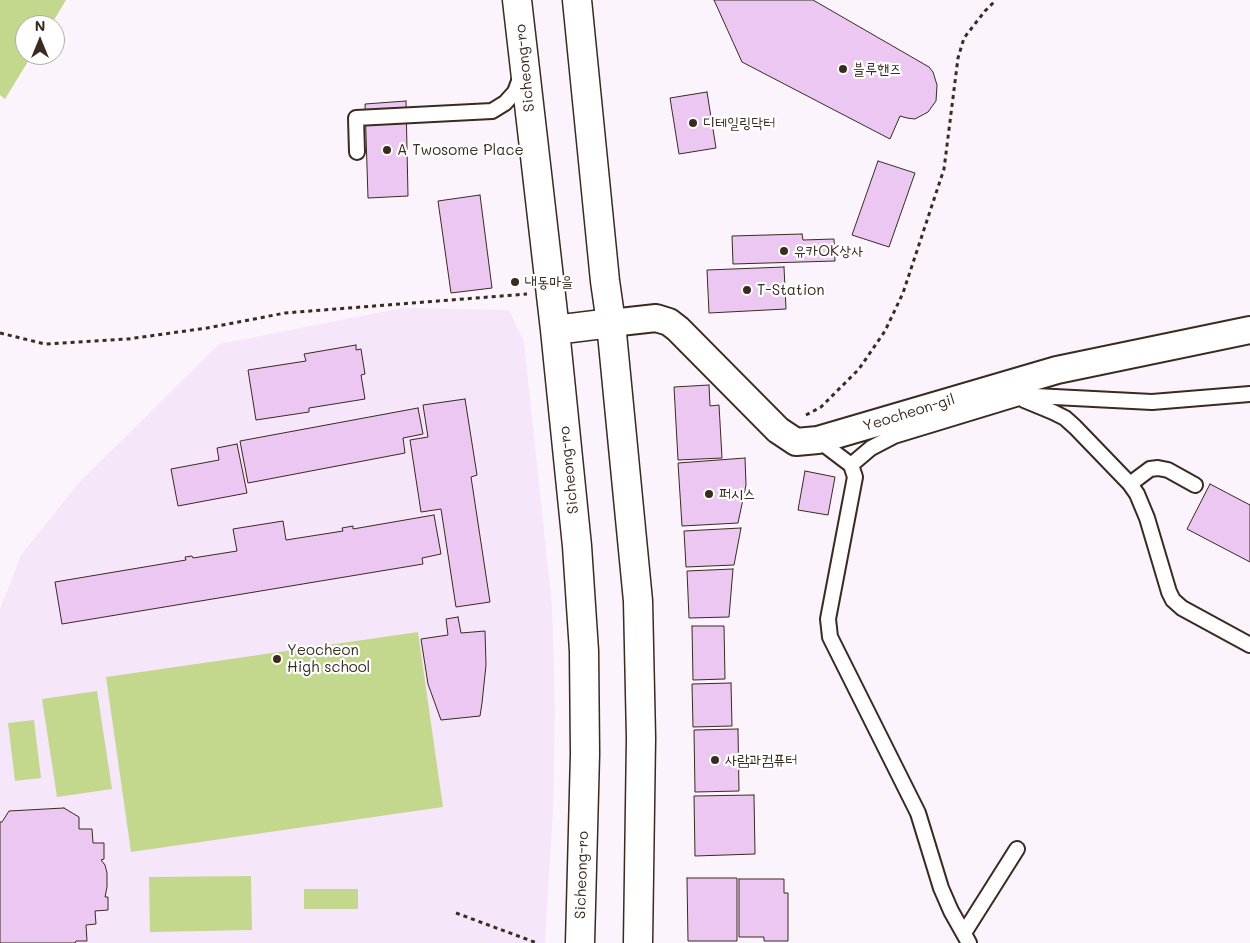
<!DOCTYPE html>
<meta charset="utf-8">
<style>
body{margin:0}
#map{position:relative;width:1250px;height:943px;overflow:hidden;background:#fbf4fc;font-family:Mali,sans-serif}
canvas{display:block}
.north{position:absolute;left:15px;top:15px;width:50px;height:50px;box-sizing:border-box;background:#fff;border:1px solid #b1aaa5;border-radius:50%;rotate:0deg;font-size:14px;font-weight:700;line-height:20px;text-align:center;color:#3b2a1e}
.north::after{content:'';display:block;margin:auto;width:18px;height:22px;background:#3b2a1e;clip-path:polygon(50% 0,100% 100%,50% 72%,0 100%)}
</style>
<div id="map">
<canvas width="1250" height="943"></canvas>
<div class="north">N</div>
</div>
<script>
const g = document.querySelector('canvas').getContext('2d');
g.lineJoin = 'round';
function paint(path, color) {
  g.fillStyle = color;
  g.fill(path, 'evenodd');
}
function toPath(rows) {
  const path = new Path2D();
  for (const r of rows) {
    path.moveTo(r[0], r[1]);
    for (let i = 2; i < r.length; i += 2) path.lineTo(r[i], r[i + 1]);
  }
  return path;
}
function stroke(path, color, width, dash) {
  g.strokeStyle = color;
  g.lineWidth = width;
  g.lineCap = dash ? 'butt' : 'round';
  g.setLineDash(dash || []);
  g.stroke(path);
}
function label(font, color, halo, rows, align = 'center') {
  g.font = font + ' Mali,"Poor Story",sans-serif';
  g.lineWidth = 4.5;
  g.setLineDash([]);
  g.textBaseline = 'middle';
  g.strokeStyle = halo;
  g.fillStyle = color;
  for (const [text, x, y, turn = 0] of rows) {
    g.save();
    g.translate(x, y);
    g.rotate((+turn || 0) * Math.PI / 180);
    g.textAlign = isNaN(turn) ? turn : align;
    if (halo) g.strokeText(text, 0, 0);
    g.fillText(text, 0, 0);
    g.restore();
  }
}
paint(toPath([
 [402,308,509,310,524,342,552,606,555,709,553,811,545,943,0,943,0,609,21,555,77,485,219,344]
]), '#f6e6f9');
paint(toPath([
 [0,0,66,0,51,25,25,25,25,55,32,55,5,99,0,95],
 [418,632,443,807,131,852,106,677],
 [97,691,112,789,57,797,42,699],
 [34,720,41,778,15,781,8,723],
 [251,876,252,930,150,932,149,877],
 [304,889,358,889,358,909,304,909]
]), '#c3d88d');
const building = toPath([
 [714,0,813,0,929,67,933,72,937,85,936,101,928,112,915,119,907,118,900,116,890,139,742,62,714,0],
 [707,92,716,148,679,154,670,98,707,92],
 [406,101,408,196,368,198,365,104,406,101],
 [878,161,915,173,889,247,852,235,878,161],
 [480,195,492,288,451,293,438,201,480,195],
 [802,234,803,240,834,239,835,261,733,264,732,236,802,234],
 [784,267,786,309,709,313,707,270,784,267],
 [356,345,356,350,361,349,365,374,361,375,365,399,309,408,309,412,256,420,248,370,306,361,304,354,356,345],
 [709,385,710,406,719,405,722,458,678,460,674,387,709,385],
 [465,399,477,475,471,477,490,602,456,607,441,509,421,512,410,440,428,437,423,405,465,399],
 [418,408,423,434,403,438,405,453,248,483,240,441,418,408],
 [237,444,247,493,178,506,171,469,219,460,217,448,237,444],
 [745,458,746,485,738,523,682,526,678,463,745,458],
 [805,471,835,477,828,515,798,510,805,471],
 [1210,484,1250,505,1250,562,1187,529,1210,484],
 [434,515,441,554,422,558,423,564,62,624,55,582,186,560,185,557,192,556,193,558,237,551,233,529,283,521,286,540,343,531,342,528,353,526,353,529,434,515],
 [741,528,734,565,686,567,684,531,741,528],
 [733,569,729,617,689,618,687,571,733,569],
 [458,617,461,633,485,631,486,665,482,703,480,716,441,720,428,684,421,639,448,635,446,619,458,617],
 [692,626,724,626,725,679,693,680,692,626],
 [731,683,732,726,693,727,692,684,731,683],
 [738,729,739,791,695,792,694,730,738,729],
 [754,795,755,854,695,856,694,796,754,795],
 [64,808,79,817,79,829,92,829,93,843,104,843,104,859,101,860,105,865,107,873,107,887,105,897,108,897,108,910,95,911,96,924,86,925,87,941,76,941,75,943,0,943,0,822,2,822,9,811,64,808],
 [687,878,737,878,737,941,688,941,687,878],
 [739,879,784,879,784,893,788,893,788,941,764,941,764,937,739,937,739,879]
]);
paint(building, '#ecc7f1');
stroke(building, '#3b2a1e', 1);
const lane = toPath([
 [357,152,356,118,492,111,505,103,515,92,521,76],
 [1024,400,1053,412,1065,418,1075,427,1130,484,1137,494,1147,518,1169,592,1173,600,1182,608,1250,645],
 [818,440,851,465,855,477,828,619,830,637,918,813,941,888,951,911,969,943],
 [851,465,871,448,894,436,1019,398,1035,396,1152,402,1250,394],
 [1130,484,1150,469,1158,468,1168,470,1195,485],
 [964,933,1017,849]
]);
const street = toPath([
 [611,323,656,318,669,322,678,329,778,430,796,442,818,440,1057,370,1250,330]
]);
const secondary = toPath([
 [517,0,555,330,577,546,584,651,585,754,580,943],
 [577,0,605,281,611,323,638,601,641,738,638,943],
 [555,330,611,323]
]);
stroke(lane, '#3b2a1e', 18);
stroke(street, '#3b2a1e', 30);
stroke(secondary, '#3b2a1e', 31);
stroke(toPath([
 [0,333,45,344,128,339,207,328,285,313,527,294],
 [806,415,821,407,859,369,885,331,903,293,944,169,958,58,964,38,985,11,996,0],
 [456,913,537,943]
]), '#3b2a1e', 3, [4, 4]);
stroke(lane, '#fff', 14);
stroke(street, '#fff', 26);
stroke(secondary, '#fff', 28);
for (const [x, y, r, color] of [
 [843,69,5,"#3b2a1e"],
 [693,123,5,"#3b2a1e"],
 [387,150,5,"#3b2a1e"],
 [784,251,5,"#3b2a1e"],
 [515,282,5,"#3b2a1e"],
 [747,290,5,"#3b2a1e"],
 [709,494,5,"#3b2a1e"],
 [277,659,5,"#3b2a1e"],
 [715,760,5,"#3b2a1e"]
]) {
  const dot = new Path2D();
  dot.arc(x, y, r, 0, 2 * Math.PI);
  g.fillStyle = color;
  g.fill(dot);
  stroke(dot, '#fff', 2);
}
label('15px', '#3b2a1e', '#fff', [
 ["Sicheong-ro",525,68,-96],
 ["Yeocheon-gil",909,413,-17],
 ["Sicheong-ro",569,470,-96],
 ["Sicheong-ro",582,875,-88]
]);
label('15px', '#3b2a1e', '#fff', [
 ["블루핸즈",853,69],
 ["디테일링닥터",703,123],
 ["A Twosome Place",397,150],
 ["유카OK상사",794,251],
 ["내동마을",525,282],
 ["T-Station",757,290],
 ["퍼시스",719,494],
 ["Yeocheon",287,650],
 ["High school",287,667],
 ["사람과컴퓨터",725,760]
], 'left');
</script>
